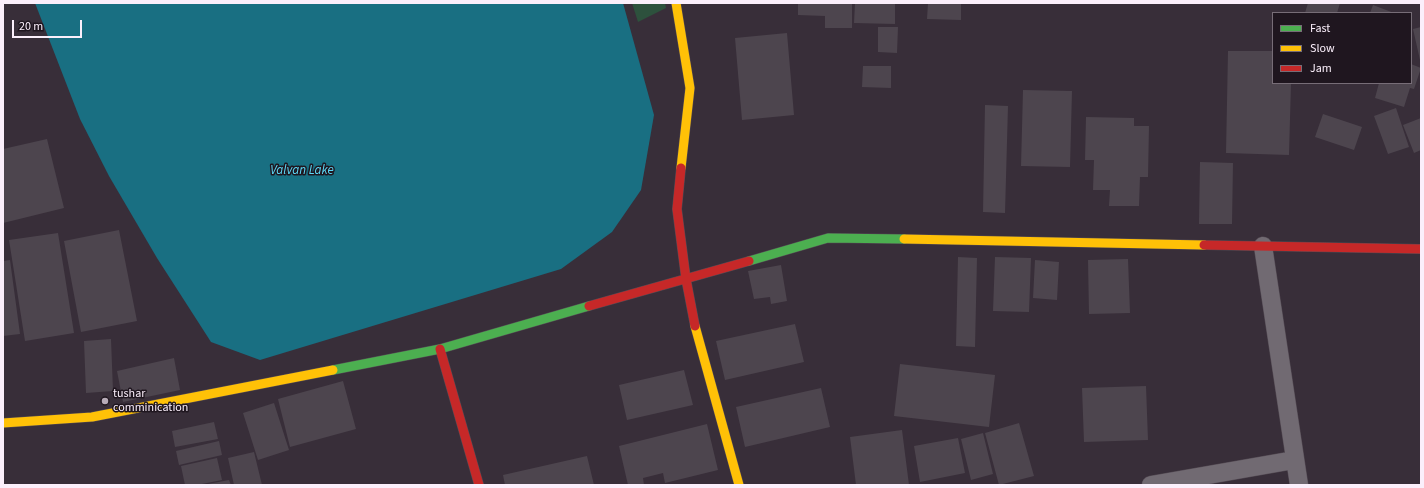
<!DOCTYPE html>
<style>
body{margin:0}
#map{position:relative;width:1424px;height:488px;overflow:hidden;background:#382e39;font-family:"Source Sans 3",sans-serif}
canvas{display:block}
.frame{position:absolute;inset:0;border:4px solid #fbeffb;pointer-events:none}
.legend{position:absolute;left:1272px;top:12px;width:140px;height:72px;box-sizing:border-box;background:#1f161f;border:1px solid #776d77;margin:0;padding:5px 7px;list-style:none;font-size:12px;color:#fbeffb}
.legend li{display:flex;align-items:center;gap:8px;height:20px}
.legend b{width:20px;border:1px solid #776d77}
.scale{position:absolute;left:12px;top:20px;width:70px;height:18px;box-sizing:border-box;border:2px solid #fbeffb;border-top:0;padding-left:5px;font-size:12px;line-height:14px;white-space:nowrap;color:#fbeffb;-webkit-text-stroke:3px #1f161f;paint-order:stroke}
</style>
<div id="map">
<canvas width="1424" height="488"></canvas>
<div class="frame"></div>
<ul class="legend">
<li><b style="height:5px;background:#4caf50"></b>Fast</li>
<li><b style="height:5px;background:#ffc107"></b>Slow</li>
<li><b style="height:5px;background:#c62828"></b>Jam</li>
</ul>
<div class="scale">20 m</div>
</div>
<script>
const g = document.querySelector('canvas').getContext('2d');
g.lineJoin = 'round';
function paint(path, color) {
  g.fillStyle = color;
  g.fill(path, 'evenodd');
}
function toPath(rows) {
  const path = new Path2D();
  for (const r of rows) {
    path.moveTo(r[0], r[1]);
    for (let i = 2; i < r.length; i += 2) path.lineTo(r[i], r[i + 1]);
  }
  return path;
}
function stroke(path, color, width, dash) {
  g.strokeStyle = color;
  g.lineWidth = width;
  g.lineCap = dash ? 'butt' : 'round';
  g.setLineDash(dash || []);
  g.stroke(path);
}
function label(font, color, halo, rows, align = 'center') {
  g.font = font + ' "Source Sans 3",sans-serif';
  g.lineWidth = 3;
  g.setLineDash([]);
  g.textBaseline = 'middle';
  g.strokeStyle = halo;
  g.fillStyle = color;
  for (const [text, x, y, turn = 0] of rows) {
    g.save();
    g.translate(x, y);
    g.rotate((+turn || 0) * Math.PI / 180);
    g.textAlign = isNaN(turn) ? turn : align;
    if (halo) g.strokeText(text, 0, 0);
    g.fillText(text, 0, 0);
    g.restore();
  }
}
paint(toPath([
 [632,3,665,3,666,8,638,22]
]), '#2d513d');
paint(toPath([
 [35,3,623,3,654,115,641,190,612,232,561,269,260,360,211,342,157,258,109,176,80,119]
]), '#196f82');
paint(toPath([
 [798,3,852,3,852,28,825,28,825,16,798,15],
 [855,3,895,3,895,24,854,23],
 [928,3,961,3,961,20,927,19],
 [1308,3,1340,3,1337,13,1305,13],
 [1373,5,1394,13,1370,13],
 [878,27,898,27,897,53,878,52],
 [1421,27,1421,60,1420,60,1413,29],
 [787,33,794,115,742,120,735,38],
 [1228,51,1273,51,1273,83,1291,83,1289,155,1226,153],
 [1411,64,1421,68,1414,89,1410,88,1404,107,1375,98,1379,83,1411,83],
 [863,66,891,66,891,88,862,87],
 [1023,90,1072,91,1070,167,1021,166],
 [985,105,1008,106,1005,213,983,212],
 [1396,108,1409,147,1388,154,1374,116],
 [1323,114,1362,127,1354,150,1315,137],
 [1086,117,1134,118,1134,126,1149,126,1148,177,1140,177,1139,206,1109,206,1110,190,1093,190,1094,160,1085,160],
 [1421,118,1421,150,1414,153,1403,125],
 [47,139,64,208,3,223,3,149],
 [1200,162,1233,163,1232,224,1199,224],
 [119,230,137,321,81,332,64,241],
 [58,233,74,333,25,341,9,240],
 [958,257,977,258,975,347,956,346],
 [995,257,1031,258,1029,312,993,311],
 [1128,259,1130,313,1089,314,1088,260],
 [10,260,20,334,3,336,3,261],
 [1035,260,1059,262,1057,300,1033,298],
 [781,265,787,301,771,304,770,297,754,299,748,271],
 [795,324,804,362,725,380,716,341],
 [111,339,113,391,86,393,84,341],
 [174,358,180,390,123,402,117,371],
 [900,364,995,375,989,427,894,416],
 [684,370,693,405,627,420,619,385],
 [343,381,356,429,290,447,278,399],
 [1146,386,1148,440,1084,442,1082,388],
 [821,388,830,427,745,447,736,407],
 [274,403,289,450,258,460,243,413],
 [214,422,218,439,175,447,172,431],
 [1019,423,1034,476,999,485,985,433],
 [707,424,718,470,665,483,663,473,643,478,644,485,628,485,619,446],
 [902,430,909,485,856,485,850,437],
 [983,433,993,474,971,480,961,439],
 [958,438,965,473,920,482,914,446],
 [219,441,222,455,179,465,176,451],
 [254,452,262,485,234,485,228,458],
 [587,456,594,485,505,485,503,475],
 [217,458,222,480,197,485,185,485,181,466],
 [229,480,231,485,208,485,208,484]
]), '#4d454e');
const street = toPath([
 [1263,246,1299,485],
 [1151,485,1294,460]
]);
const fast = toPath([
 [749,261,828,238,904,239],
 [333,370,440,349,589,306]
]);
const slow = toPath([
 [676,3,690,88,681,168],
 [904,239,1204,245],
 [695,326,739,485],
 [3,423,92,417,333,370]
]);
const jam = toPath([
 [681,168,677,209,686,279,695,326],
 [1204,245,1421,249],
 [589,306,749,261],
 [440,349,479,485]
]);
stroke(street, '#544b54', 19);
stroke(fast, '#544b54', 10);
stroke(slow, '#544b54', 10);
stroke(jam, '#544b54', 10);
stroke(street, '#716a72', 18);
stroke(fast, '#4caf50', 9);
stroke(slow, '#ffc107', 9);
stroke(jam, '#c62828', 9);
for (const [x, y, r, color] of [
 [105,401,4,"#b7abb7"]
]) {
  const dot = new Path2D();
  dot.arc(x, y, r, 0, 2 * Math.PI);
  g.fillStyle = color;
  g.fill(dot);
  stroke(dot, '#1f161f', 1.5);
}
label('12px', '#fbeffb', '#1f161f', [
 ["tushar",113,394],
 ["comminication",113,408]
], 'left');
label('italic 13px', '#5dd9f7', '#1f161f', [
 ["Valvan Lake",302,171]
]);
</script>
